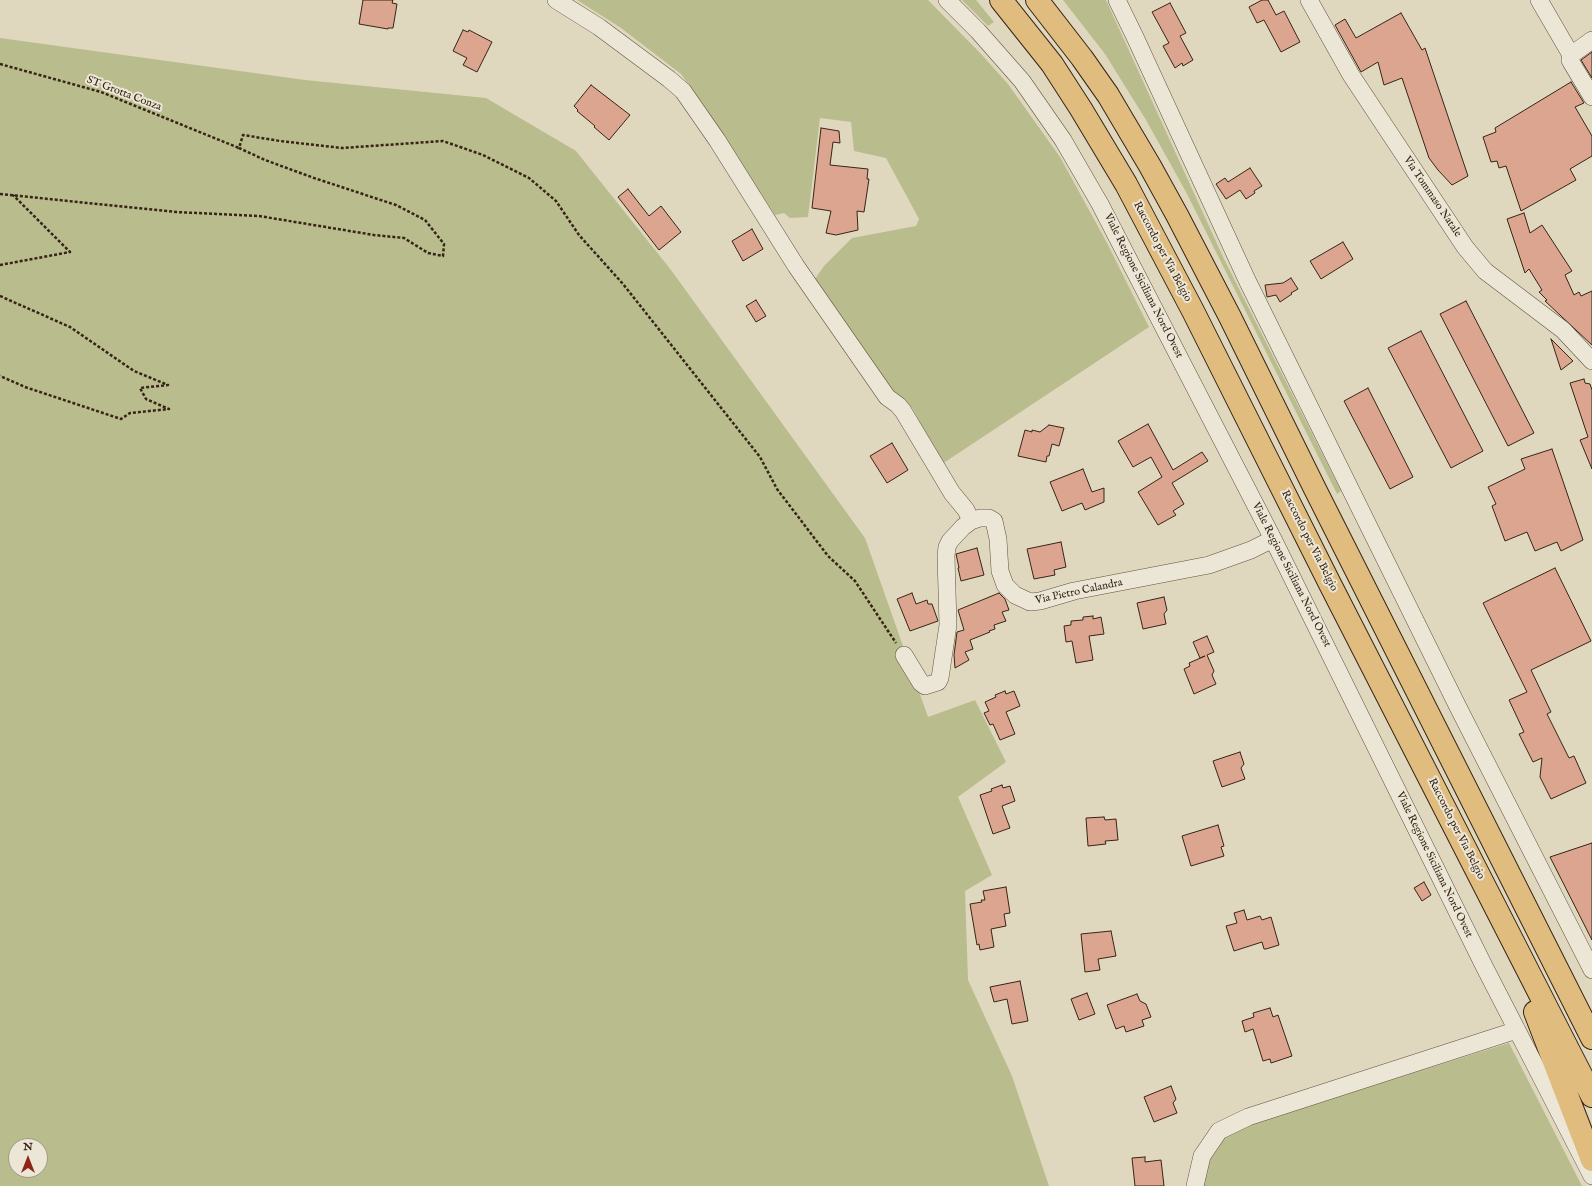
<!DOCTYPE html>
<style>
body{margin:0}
#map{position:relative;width:1592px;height:1186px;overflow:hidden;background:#e0d8be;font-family:"IM FELL English",serif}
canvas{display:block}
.north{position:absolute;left:8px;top:1138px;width:40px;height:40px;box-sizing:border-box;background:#ebe6d5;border:1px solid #a39889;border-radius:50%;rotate:0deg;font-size:11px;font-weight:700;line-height:16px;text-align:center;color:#372416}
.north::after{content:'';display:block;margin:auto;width:14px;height:18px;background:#8f2418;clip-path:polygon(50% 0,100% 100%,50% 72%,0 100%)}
</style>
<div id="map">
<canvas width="1592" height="1186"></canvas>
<div class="north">N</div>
</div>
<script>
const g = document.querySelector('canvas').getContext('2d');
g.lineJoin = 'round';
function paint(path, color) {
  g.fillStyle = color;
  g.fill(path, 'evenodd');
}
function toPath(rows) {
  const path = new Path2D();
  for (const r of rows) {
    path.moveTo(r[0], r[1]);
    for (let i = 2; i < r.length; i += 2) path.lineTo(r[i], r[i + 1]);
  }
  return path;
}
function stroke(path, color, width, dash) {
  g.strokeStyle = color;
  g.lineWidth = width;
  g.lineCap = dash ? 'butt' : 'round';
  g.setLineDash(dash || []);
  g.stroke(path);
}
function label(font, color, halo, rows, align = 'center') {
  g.font = font + ' "IM FELL English",serif';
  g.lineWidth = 4;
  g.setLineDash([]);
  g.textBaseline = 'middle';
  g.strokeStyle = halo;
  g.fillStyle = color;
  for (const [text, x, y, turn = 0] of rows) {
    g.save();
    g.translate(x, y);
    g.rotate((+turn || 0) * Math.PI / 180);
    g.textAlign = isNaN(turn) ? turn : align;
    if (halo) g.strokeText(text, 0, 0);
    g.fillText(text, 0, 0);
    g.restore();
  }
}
paint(toPath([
 [577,0,928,0,982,55,1008,84,1060,157,1107,243,1149,327,942,464,913,409,901,397,889,389,815,279,824,266,852,238,916,226,919,219,886,158,854,151,851,122,820,118,808,217,790,218,784,213,775,215,703,104,681,74,621,28],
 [962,0,976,0,994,22,988,26],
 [1063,0,1106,0,1224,259,1341,491,1337,494,1186,192,1146,120,1105,54],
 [0,38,305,80,486,98,576,151,671,270,865,538,928,717,975,700,1006,762,958,797,992,875,965,891,968,980,1012,1076,1049,1186,0,1186],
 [16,1146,40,1146,40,1170,16,1170],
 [1509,1043,1582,1186,1202,1186,1208,1159,1223,1136,1246,1125]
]), '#b9bc8d');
const building = toPath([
 [363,0,393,0,392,3,397,4,393,28,388,28,388,29,359,24,363,0],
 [1262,0,1268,0,1276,15,1284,11,1300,42,1281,52,1264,20,1257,23,1249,7,1262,0],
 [1170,3,1186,33,1180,36,1193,60,1183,66,1182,63,1175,68,1163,46,1169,43,1152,12,1170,3],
 [1401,13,1422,50,1425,48,1468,176,1452,185,1438,170,1429,158,1402,78,1384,85,1378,62,1361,72,1335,25,1345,19,1356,38,1401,13],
 [463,30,468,32,469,30,492,42,477,72,463,65,467,58,453,51,463,30],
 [1592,52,1592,78,1581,60,1592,52],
 [1571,82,1584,103,1575,107,1592,136,1592,156,1570,169,1576,180,1521,211,1506,166,1499,168,1497,161,1491,162,1483,137,1496,132,1495,128,1571,82],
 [591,85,630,115,609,140,594,127,595,126,577,111,578,110,574,106,591,85],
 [821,128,839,131,840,143,833,142,830,165,868,169,867,179,869,179,864,212,857,211,858,230,836,235,826,233,831,211,812,208,821,128],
 [1250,168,1262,186,1254,191,1255,193,1246,199,1240,190,1226,199,1216,184,1225,178,1228,182,1250,168],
 [628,189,649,216,661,206,681,232,659,250,618,197,628,189],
 [1524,213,1530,233,1542,225,1572,271,1565,275,1574,295,1579,292,1581,296,1592,291,1592,345,1545,301,1547,300,1539,292,1542,290,1529,269,1525,273,1507,219,1524,213],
 [752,229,763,249,743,261,732,241,752,229],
 [1343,242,1353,259,1321,279,1310,261,1343,242],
 [1291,278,1298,289,1291,293,1292,294,1280,302,1276,295,1267,297,1265,285,1283,283,1291,278],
 [756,300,766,316,756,322,746,306,756,300],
 [1466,301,1534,433,1508,446,1440,314,1466,301],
 [1421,331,1483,451,1451,468,1388,348,1421,331],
 [1551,339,1573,361,1561,370,1551,339],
 [1584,379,1585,383,1590,384,1592,390,1592,469,1580,440,1588,437,1570,383,1584,379],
 [1368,388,1413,477,1390,489,1344,401,1368,388],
 [1148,424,1173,470,1202,452,1208,461,1172,483,1184,504,1173,511,1176,515,1158,525,1138,492,1162,477,1151,457,1133,467,1118,441,1148,424],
 [1049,425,1064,428,1059,446,1052,444,1049,456,1047,456,1046,462,1018,456,1025,430,1032,432,1032,430,1040,432,1049,425],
 [892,443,908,470,887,483,870,456,892,443],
 [1552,449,1583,540,1561,551,1557,542,1535,551,1527,532,1505,541,1492,506,1496,504,1488,487,1525,469,1521,459,1552,449],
 [1083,469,1092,492,1104,488,1104,502,1085,510,1082,503,1062,511,1050,482,1083,469],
 [1061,542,1066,567,1054,570,1055,575,1034,579,1027,549,1061,542],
 [977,548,984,575,961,581,958,568,959,568,956,554,977,548],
 [1555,568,1591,641,1531,670,1551,712,1547,714,1569,758,1574,756,1586,783,1551,799,1540,777,1542,758,1533,762,1519,734,1524,732,1509,700,1527,692,1483,603,1555,568],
 [912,593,916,604,927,600,928,604,932,604,938,621,910,631,897,599,912,593],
 [999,593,1005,599,1009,610,1002,612,1006,621,994,625,995,629,989,631,990,632,970,640,973,649,965,652,969,660,955,668,954,655,957,632,964,630,958,610,999,593],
 [1164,597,1167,610,1164,614,1166,624,1143,629,1137,603,1164,597],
 [1093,616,1093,619,1101,617,1104,634,1089,636,1093,660,1076,663,1072,641,1066,642,1064,626,1071,625,1071,621,1083,620,1083,617,1093,616],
 [1207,636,1214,652,1207,655,1214,671,1212,675,1216,684,1194,694,1184,669,1190,666,1189,663,1205,656,1200,658,1193,642,1207,636],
 [1005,691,1006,694,1014,691,1020,706,1006,712,1015,734,1000,740,993,724,990,725,984,713,989,711,985,702,996,697,995,695,1005,691],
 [1240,752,1244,764,1241,768,1245,779,1222,787,1213,761,1240,752],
 [1002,785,1003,788,1010,786,1015,801,1002,806,1010,828,993,834,980,795,992,791,991,789,1002,785],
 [1104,817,1105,820,1116,819,1118,840,1105,841,1106,844,1088,846,1086,818,1104,817],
 [1218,825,1224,846,1221,847,1224,856,1191,866,1182,836,1218,825],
 [1592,843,1592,940,1550,857,1592,843],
 [1424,882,1431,895,1422,901,1414,888,1424,882],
 [1006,887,1010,913,1004,914,1006,926,991,929,994,947,980,950,979,944,977,945,970,904,982,902,981,900,985,900,983,891,1006,887],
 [1244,910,1247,920,1260,916,1262,920,1271,917,1279,945,1266,949,1264,949,1262,942,1234,951,1226,926,1237,923,1234,913,1244,910],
 [1111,931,1116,956,1098,959,1100,970,1085,972,1081,934,1111,931],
 [1020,981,1028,1021,1012,1024,1007,999,994,1002,990,987,1020,981],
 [1087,993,1095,1014,1079,1020,1071,999,1087,993],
 [1137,994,1140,1001,1146,1004,1151,1017,1142,1020,1144,1026,1126,1032,1124,1026,1116,1029,1107,1005,1137,994],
 [1270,1008,1273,1017,1278,1015,1292,1056,1271,1063,1270,1059,1263,1061,1253,1029,1245,1032,1242,1021,1254,1017,1253,1013,1270,1008],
 [1171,1086,1176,1099,1173,1103,1177,1113,1154,1122,1144,1097,1171,1086],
 [1145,1157,1145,1162,1161,1160,1164,1186,1135,1186,1132,1158,1145,1157]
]);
paint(building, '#dca58f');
stroke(building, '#372416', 1);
const minor = toPath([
 [556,0,599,27,669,79,683,91,717,140,796,266,887,397,898,405,903,411,952,493,966,510,971,521],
 [947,0,978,31,1022,81,1063,140,1100,204,1273,539,1484,966,1592,1176],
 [1117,0,1135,37,1247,280,1458,707,1592,970],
 [1309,0,1351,75,1465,247,1485,271,1563,330,1592,361],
 [1539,0,1571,55,1570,60,1571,62,1592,97],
 [1571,55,1592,40],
 [904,655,921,683,925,686,938,682,940,678,948,625,946,556,947,547,950,541,963,527,971,521,980,518,989,518,994,521,998,539,1000,571,1005,585,1015,595,1030,602,1040,601,1074,591,1209,565,1251,550,1273,539],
 [1195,1186,1202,1156,1219,1131,1248,1117,1517,1030]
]);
const highway = toPath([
 [1001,0,1052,64,1081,109,1126,184,1193,311,1330,584,1592,1096],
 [1037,0,1082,58,1108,95,1150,166,1177,215,1230,317,1315,489,1592,1038],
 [1535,1012,1592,1160]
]);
stroke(minor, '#615140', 18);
stroke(highway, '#372416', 24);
stroke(toPath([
 [0,64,101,92,239,148],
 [0,194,176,212,259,216,374,235,404,238,428,253,443,256,444,244,425,220,396,205,314,178,265,160,239,148,243,135,280,141,342,148,443,141,483,155,529,178,556,201,579,235,623,284,760,457,777,489,828,556,855,581,896,643],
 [0,265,70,252,13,195],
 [0,296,70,327,134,371,168,385,140,388,146,399,169,409,130,413,121,419,25,387,0,376]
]), '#372416', 2.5, [3, 2]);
stroke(minor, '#ebe6d5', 17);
stroke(highway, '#e0bc7f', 22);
label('11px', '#372416', '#ebe6d5', [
 ["ST Grotta Conza",124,94,21],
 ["Via Tommaso Natale",1432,197,56],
 ["Raccordo per Via Belgio",1162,252,62],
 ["Viale Regione Siciliana Nord Ovest",1143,286,63],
 ["Raccordo per Via Belgio",1309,541,63],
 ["Viale Regione Siciliana Nord Ovest",1291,575,63],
 ["Via Pietro Calandra",1079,592,-12],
 ["Raccordo per Via Belgio",1456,829,63],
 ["Viale Regione Siciliana Nord Ovest",1434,865,64]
]);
</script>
